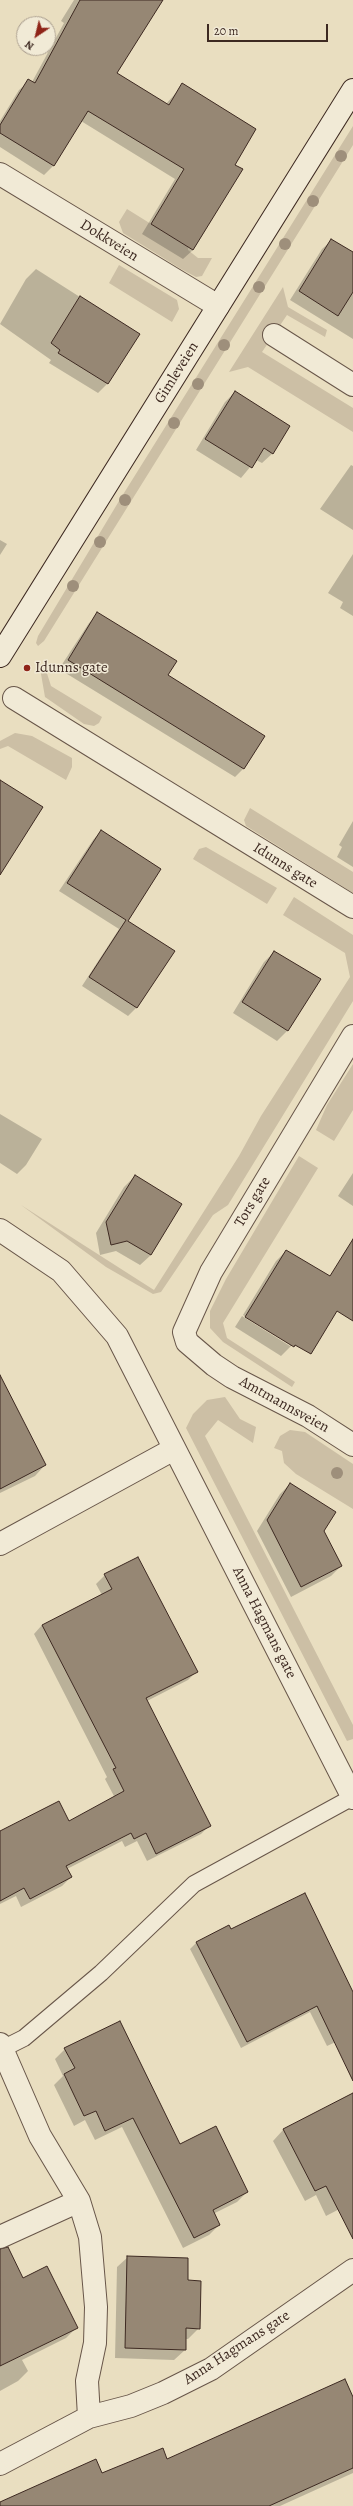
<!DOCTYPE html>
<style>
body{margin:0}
#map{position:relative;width:353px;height:2506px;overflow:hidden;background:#e9dec0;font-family:Alegreya,serif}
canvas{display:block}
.north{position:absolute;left:16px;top:16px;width:40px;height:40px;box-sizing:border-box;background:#f1ead6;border:1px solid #a99d8e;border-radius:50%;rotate:215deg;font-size:11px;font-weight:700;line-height:16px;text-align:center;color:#3d2921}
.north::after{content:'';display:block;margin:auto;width:14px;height:18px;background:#8f2418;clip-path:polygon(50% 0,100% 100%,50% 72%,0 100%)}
.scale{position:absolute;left:207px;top:24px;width:121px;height:18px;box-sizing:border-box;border:2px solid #3d2921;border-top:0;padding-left:5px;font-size:12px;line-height:14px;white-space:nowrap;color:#3d2921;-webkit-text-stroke:3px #f1ead6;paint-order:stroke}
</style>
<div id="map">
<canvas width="353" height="2506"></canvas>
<div class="north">N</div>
<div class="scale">20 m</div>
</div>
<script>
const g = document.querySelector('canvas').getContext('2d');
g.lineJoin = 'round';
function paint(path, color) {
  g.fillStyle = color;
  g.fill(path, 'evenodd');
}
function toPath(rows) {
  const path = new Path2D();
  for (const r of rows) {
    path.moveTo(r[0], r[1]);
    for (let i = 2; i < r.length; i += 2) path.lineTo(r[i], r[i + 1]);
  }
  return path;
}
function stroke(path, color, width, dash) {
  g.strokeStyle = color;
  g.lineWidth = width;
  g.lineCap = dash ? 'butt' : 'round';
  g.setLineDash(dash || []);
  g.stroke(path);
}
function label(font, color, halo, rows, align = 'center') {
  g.font = font + ' Alegreya,serif';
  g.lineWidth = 3;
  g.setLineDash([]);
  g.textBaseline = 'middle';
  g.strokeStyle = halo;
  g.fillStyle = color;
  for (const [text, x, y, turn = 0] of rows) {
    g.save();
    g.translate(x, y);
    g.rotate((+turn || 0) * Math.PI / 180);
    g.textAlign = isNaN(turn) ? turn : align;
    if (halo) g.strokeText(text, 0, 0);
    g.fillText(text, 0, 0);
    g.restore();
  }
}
paint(toPath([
 [353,126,353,145,44,641,38,646,36,643,38,636,119,501],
 [127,209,188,247,188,250,198,258,212,258,202,276,196,277,181,269,123,233,119,222],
 [119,265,177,300,179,309,172,322,109,283],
 [283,287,288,307,327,330,325,337,287,315,262,352,353,408,353,432,248,367,229,372],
 [45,667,51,686,102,717,99,723,94,726,84,724,45,697,41,674],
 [15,733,32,736,72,758,72,767,66,780,8,746,0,749,0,741],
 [250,808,353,872,353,893,246,826,244,820],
 [206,847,277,888,267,904,193,859,199,849],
 [294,897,353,935,353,1001,228,1205,213,1215,161,1292,153,1294,106,1267,21,1205,154,1290,239,1156,261,1116,350,977,345,953,283,915],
 [353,1064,353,1110,334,1141,316,1130,327,1105],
 [299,1156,318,1168,223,1323,227,1338,295,1382,292,1387,223,1342,210,1328,210,1311,226,1279],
 [225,1397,240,1419,256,1427,253,1443,218,1420,205,1436,353,1725,353,1739,347,1741,186,1428,193,1414,207,1400],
 [290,1430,305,1432,353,1464,353,1509,296,1474,284,1463,282,1451,274,1448,280,1436]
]), '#ccbfa5');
paint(toPath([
 [74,0,161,0,116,73,166,104,183,85,234,165,241,170,193,250,183,259,142,234,175,179,81,121,54,165,44,175,0,147,0,121,19,90,29,81,32,82,64,23,61,21],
 [332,240,353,254,353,339,290,300,322,249],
 [36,269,138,334,107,384,98,393,49,363,51,360,0,324,26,279],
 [235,392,273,453,262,463,256,460,241,478,196,450,225,402],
 [351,465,353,466,353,530,320,509],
 [0,540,7,544,0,555],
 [353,554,353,616,340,608,343,602,328,593],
 [98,614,167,676,244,768,235,777,59,669,89,623],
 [353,821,353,867,337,857,342,847,339,845],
 [101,831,126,921,137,1007,128,1016,82,986,119,929,59,891,93,840],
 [274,952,287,1031,277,1041,233,1013,264,962],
 [0,1114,42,1139,26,1165,17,1174,0,1163],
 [353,1173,353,1206,338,1196],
 [135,1176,151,1255,140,1265,116,1251,100,1255,96,1233,124,1187],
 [286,1251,292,1345,281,1356,235,1327,242,1316,290,1346,290,1343,243,1315,276,1261],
 [0,1386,45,1465,35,1476,0,1493],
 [290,1484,323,1530,341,1566,331,1576,291,1597,257,1531,280,1494],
 [105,1575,196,1672,188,1680,147,1701,209,1826,201,1834,147,1861,137,1841,125,1847,122,1841,67,1869,71,1877,62,1886,21,1907,16,1896,0,1904,0,1832,69,1822,115,1798,105,1779,107,1777,34,1634,42,1625,102,1595,96,1584],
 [231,1930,353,1994,353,2034,327,2046,310,2012,241,2048,190,1949,196,1943],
 [65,2049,180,2145,247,2192,237,2202,213,2214,219,2225,209,2235,183,2248,122,2127,95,2140,85,2120,74,2126,54,2085,63,2076,55,2059],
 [347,2097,353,2107,353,2202,326,2216,316,2195,305,2201,273,2141,283,2130],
 [128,2257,187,2281,199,2328,188,2339,185,2339,185,2350,174,2360,115,2358,117,2267],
 [0,2290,77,2327,66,2338,22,2360,28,2371,18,2381,0,2391],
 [353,2403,353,2473,280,2506,0,2506,101,2474,167,2461]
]), '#0003');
const building = toPath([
 [80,0,163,0,117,73,169,105,182,83,256,129,235,165,243,169,193,250,151,224,184,169,88,111,54,166,0,133,0,125,28,79,35,83,80,0],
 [331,239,353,252,353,292,338,316,299,291,331,239],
 [80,296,140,334,108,384,58,353,60,350,51,343,80,296],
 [235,391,290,426,273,454,264,448,252,468,205,439,235,391],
 [97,612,177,661,168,675,265,736,244,769,68,660,97,612],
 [0,780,43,807,0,875,0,780],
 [101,830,161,869,128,921,175,951,137,1008,89,977,126,920,67,883,101,830],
 [274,951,321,979,288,1031,242,1002,274,951],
 [135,1175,182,1204,151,1255,127,1241,111,1245,106,1222,135,1175],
 [353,1239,353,1321,337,1311,311,1354,295,1345,294,1347,245,1317,286,1250,330,1276,353,1239],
 [0,1375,46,1465,0,1489,0,1375],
 [290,1483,336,1512,324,1531,342,1566,301,1587,267,1520,290,1483],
 [138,1557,198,1672,146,1698,211,1826,156,1854,146,1833,134,1839,131,1833,66,1866,72,1877,30,1899,24,1888,0,1901,0,1831,59,1801,69,1821,124,1791,113,1769,116,1768,42,1625,112,1589,104,1574,138,1557],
 [305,1893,353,1992,353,2081,317,2006,247,2042,196,1942,229,1925,231,1929,305,1893],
 [120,2021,180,2144,216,2126,248,2192,213,2210,220,2225,194,2238,133,2118,105,2131,96,2111,84,2116,64,2074,75,2068,64,2048,120,2021],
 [353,2093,353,2239,326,2186,315,2191,283,2129,353,2093],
 [8,2247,23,2278,47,2266,78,2328,0,2366,0,2249,8,2247],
 [127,2256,188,2258,188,2280,201,2281,200,2329,186,2328,186,2350,125,2348,127,2256],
 [345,2379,353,2397,353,2468,269,2506,0,2506,0,2502,96,2459,102,2473,163,2448,167,2459,345,2379]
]);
paint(building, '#968774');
stroke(building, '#3d2921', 1);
const service = toPath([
 [2,2049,24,2038,101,1973,194,1884,353,1797]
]);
const minor = toPath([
 [0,174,218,306],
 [274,335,353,385],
 [14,698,353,907],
 [353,1036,211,1272,184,1332,187,1342,214,1365,232,1377,308,1416,353,1445],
 [0,1544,174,1449],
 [0,2044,40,2136,79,2201,90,2237,96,2307,95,2343,87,2381,89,2417,131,2406,163,2393,211,2369,353,2270],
 [0,2237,79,2201],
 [0,2464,89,2417]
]);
const tertiary = toPath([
 [0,1230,61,1271,117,1336,353,1798]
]);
const secondary = toPath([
 [0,656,353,90]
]);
stroke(service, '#685649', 18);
stroke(minor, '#685649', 24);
stroke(tertiary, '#685649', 24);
stroke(secondary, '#3d2921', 24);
stroke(service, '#f1ead6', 16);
stroke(minor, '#f1ead6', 22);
stroke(tertiary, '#f1ead6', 22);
stroke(secondary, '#f1ead6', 22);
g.fillStyle = '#9e8f7b';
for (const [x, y] of [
 [341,156],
 [313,201],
 [285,244],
 [259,287],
 [224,345],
 [198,384],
 [174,423],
 [125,500],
 [100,542],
 [73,586],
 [337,1473]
]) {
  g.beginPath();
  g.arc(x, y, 6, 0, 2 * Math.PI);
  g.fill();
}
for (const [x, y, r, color] of [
 [27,668,4,"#8f2418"]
]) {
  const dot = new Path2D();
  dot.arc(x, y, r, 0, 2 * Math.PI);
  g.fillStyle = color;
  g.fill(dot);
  stroke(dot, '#f1ead6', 1.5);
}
label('15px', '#3d2921', '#f1ead6', [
 ["Dokkveien",109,241,32],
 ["Gimleveien",177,373,-58],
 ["Idunns gate",285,866,32],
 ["Tors gate",253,1202,-59],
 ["Amtmannsveien",284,1405,29],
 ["Anna Hagmans gate",264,1623,63],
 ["Anna Hagmans gate",237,2348,-33]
]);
label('15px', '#3d2921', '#f1ead6', [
 ["Idunns gate",35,668]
], 'left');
</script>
